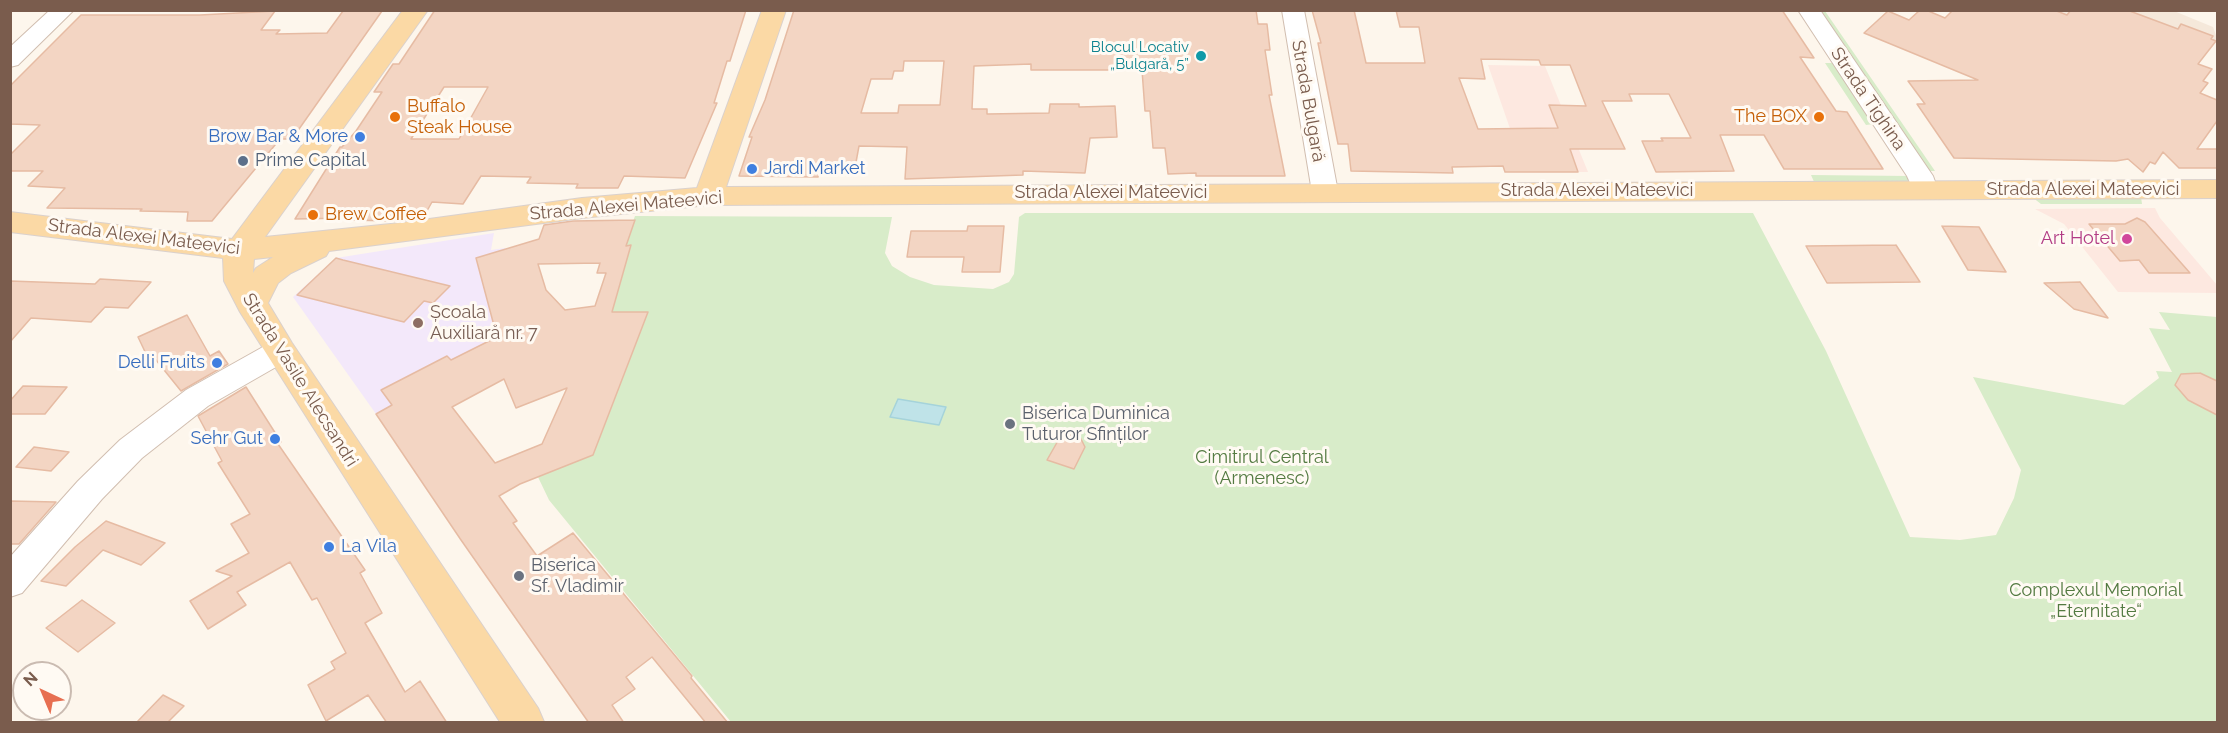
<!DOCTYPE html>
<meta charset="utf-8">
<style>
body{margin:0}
#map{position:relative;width:2228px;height:733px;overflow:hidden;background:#fdf6ec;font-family:Raleway,sans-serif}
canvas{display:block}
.frame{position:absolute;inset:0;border:12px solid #7a5c4d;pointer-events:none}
.north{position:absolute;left:12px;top:661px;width:60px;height:60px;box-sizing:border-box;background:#fffaf3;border:2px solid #cabbb1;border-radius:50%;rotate:316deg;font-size:16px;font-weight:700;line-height:24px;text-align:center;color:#7a5c4d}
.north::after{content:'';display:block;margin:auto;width:21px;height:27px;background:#e76f51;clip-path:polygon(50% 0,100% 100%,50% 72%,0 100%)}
</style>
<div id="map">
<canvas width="2228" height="733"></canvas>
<div class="frame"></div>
<div class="north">N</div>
</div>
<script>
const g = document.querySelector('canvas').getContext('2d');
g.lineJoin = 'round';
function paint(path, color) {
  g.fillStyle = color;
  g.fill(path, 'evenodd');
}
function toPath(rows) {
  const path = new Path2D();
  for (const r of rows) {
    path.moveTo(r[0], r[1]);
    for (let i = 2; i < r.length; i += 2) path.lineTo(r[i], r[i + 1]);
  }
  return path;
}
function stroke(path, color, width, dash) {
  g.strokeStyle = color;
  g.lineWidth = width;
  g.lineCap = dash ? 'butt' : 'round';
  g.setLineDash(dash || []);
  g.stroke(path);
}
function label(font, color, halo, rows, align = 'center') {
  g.font = font + ' Raleway,sans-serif';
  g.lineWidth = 6;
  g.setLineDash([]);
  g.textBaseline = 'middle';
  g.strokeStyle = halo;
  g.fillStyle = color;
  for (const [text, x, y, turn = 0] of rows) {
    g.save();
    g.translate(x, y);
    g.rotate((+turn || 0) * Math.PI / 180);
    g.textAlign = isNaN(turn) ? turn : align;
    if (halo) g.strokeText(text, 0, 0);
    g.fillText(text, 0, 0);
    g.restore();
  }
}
paint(toPath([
 [2054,11,2174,11,2213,27,2217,38,2216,41,2211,39,2213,36,2182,24,2172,36,2174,55]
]), '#f5e8da');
paint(toPath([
 [1488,65,1545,66,1588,172,1525,172],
 [2155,208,2160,218,2217,285,2217,293,2118,292,2064,224,2035,209]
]), '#fde8e0');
paint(toPath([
 [494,233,491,250,505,248,506,260,530,331,376,414,293,297,336,258]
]), '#f3e8fa');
paint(toPath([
 [1816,11,1825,11,1935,171,1925,171],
 [1825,63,1834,63,1874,124,1866,125],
 [1811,175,1909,176,1910,181,1815,184],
 [2032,197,2141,197,2142,204,2041,204],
 [1025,213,1753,213,1826,351,1910,537,1960,540,1996,535,2014,498,2021,470,1973,377,2124,405,2159,378,2156,371,2172,372,2149,328,2170,330,2159,312,2217,317,2217,722,731,722,549,500,538,477,593,455,637,340,610,317,629,245,624,245,635,216,892,217,885,253,892,266,910,277,934,285,993,289,1009,282,1014,274,1019,217]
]), '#d8ecc9');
const water = toPath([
 [898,399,946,407,939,425,890,417,898,399]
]);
paint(water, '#bfe3e8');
stroke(water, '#a5d3da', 1.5);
const building = toPath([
 [435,10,723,11,746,10,730,61,727,61,714,103,717,103,685,178,624,176,618,188,576,188,578,184,527,183,531,177,481,176,463,204,432,202,423,218,398,221,345,220,347,218,295,219,340,147,342,147,356,131,382,92,374,92,393,64,399,64,435,10],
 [444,87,488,87,459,139,411,139,444,87],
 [794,10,1256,10,1258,24,1267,24,1270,50,1265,50,1272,95,1269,95,1285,176,1196,176,1196,173,1168,174,1165,148,1153,148,1150,111,1145,111,1142,70,1031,70,1031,64,974,66,972,109,987,109,987,114,1049,113,1050,104,1079,104,1079,107,1115,106,1117,137,1090,138,1085,173,1023,171,1023,175,905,179,907,147,859,146,854,173,819,174,818,177,739,176,752,137,749,137,765,100,794,10],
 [904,61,944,61,940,105,899,105,898,113,861,113,871,79,892,79,894,71,903,71,904,61],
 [1312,10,1354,10,1366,63,1425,63,1419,27,1400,27,1396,10,1782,10,1814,58,1800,57,1836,111,1847,112,1883,169,1784,169,1764,135,1720,135,1734,171,1656,172,1642,141,1663,141,1661,138,1691,138,1669,94,1629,94,1632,101,1602,101,1625,149,1570,149,1578,172,1505,172,1503,166,1452,167,1453,173,1351,171,1348,144,1338,144,1318,43,1321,43,1312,10],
 [1481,59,1539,60,1541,65,1570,65,1586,106,1549,105,1558,128,1478,129,1459,78,1485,79,1481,59],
 [1920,10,1926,10,1945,18,1953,10,2054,10,2067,15,2071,10,2127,10,2178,29,2181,24,2213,36,2211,39,2216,41,2198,64,2212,69,2203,81,2208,83,2200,93,2217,100,2217,121,2197,149,2217,149,2217,168,2179,168,2163,152,2155,164,2150,162,2143,172,2128,159,2116,161,1954,158,1917,104,1925,104,1908,81,1978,80,1864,33,1888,11,1909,20,1920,10],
 [275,11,261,30,280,30,276,34,327,33,343,11,382,11,292,139,280,139,212,221,187,221,188,212,140,211,142,209,47,208,65,188,28,186,43,171,10,171,10,155,40,125,10,124,10,86,81,15,200,15,275,11],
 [2137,218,2145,222,2190,273,2149,273,2139,260,2120,261,2089,224,2125,224,2137,218],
 [635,220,626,246,631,245,612,312,648,312,593,455,520,484,499,496,517,521,513,523,537,556,573,533,692,676,691,678,728,723,706,723,652,657,626,677,635,689,612,705,624,723,589,723,461,540,376,414,392,405,381,390,447,356,451,360,497,337,476,258,539,239,544,225,573,221,635,220],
 [600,263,597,273,606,273,595,306,565,310,546,290,538,264,600,263],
 [504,379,516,408,567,388,542,444,495,463,452,407,504,379],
 [968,226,1004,226,1000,272,962,272,964,257,907,257,911,231,967,231,968,226],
 [1942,226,1979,227,2006,272,1968,270,1942,226],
 [1896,245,1920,282,1827,283,1806,246,1896,245],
 [336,258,343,260,450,286,433,303,424,301,404,322,297,295,336,258],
 [100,279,151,282,128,308,105,307,91,322,31,318,10,342,10,281,95,284,100,279],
 [2080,282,2108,318,2074,309,2044,283,2080,282],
 [187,315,210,356,219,351,228,364,181,391,152,355,148,358,138,337,187,315],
 [2200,373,2217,381,2217,415,2188,400,2175,385,2181,374,2200,373],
 [23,386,67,387,45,414,10,414,10,401,23,386],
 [246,387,281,442,278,444,365,570,360,573,382,613,365,623,405,692,420,681,447,723,387,723,368,695,326,721,308,685,335,669,331,662,346,653,317,598,312,600,290,562,237,592,246,605,208,629,190,601,232,576,216,571,249,553,231,524,250,514,218,463,222,461,198,416,246,387],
 [1078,433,1085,447,1074,469,1047,460,1059,439,1078,433],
 [34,447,69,452,51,471,16,467,34,447],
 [10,501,56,502,19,544,10,544,10,501],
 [106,521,165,543,141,565,103,550,66,586,41,581,75,547,106,521],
 [82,600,115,623,78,652,46,628,82,600],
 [163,695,184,706,167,723,136,723,163,695]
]);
paint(building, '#f3d5c3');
stroke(building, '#e6bba3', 1.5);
const minor = toPath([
 [50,10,74,10,18,65,10,67,10,47,50,10],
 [1282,10,1304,10,1338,192,1334,198,1325,200,1316,198,1312,192,1282,10],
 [1798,10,1820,10,1933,176,1938,190,1934,196,1925,198,1916,196,1907,176,1798,10],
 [280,340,290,343,295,351,290,359,208,406,142,458,102,499,22,593,10,597,10,557,78,481,120,440,186,390,270,343,280,340]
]);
const major = toPath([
 [403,10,428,10,265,237,400,223,582,198,697,188,762,10,786,10,726,187,2218,180,2218,198,708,205,582,218,329,251,326,256,291,273,278,283,268,303,292,343,538,708,544,722,500,722,240,312,224,281,223,258,10,232,10,212,232,239,403,10],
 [273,257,256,268,253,273,254,259,273,257]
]);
stroke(minor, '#d1beb0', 2);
stroke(major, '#dad1cd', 2);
paint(minor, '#fff');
paint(major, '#fbd9a5');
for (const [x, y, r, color] of [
 [1201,56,6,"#0f9aa8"],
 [395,117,6,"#e8710a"],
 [1819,117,6,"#e8710a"],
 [360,137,6,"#3f7fe0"],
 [243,161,6,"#5c6f8a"],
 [752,169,6,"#3f7fe0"],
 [313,215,6,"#e8710a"],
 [2127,239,6,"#d1479c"],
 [418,323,6,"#8d6e63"],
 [217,363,6,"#3f7fe0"],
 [1010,424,6,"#6b7280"],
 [275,439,6,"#3f7fe0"],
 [329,547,6,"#3f7fe0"],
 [519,576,6,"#6b7280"]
]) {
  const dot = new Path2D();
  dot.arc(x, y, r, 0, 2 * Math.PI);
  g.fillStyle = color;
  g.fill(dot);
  stroke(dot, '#fffaf3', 2);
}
label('15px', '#0d838f', '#fffaf3', [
 ["Blocul Locativ",1189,47],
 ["„Bulgară, 5”",1189,64]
], 'right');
label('18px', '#7a5c4d', '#fffaf3', [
 ["Strada Tighina",1868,99,56],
 ["Strada Bulgară",1308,101,80],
 ["Strada Alexei Mateevici",2083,190],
 ["Strada Alexei Mateevici",1597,191],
 ["Strada Alexei Mateevici",1111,193],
 ["Strada Alexei Mateevici",626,206,-5],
 ["Strada Alexei Mateevici",144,237,7],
 ["Strada Vasile Alecsandri",300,380,58]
]);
label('18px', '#c56008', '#fffaf3', [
 ["Buffalo",407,107],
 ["Steak House",407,128],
 ["The BOX",1807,117,"right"],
 ["Brew Coffee",325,215]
], 'left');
label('18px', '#366cbe', '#fffaf3', [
 ["Brow Bar & More",348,137],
 ["Jardi Market",764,169,"left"],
 ["Delli Fruits",205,363],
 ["Sehr Gut",263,439],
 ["La Vila",341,547,"left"]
], 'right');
label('18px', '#4e5e75', '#fffaf3', [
 ["Prime Capital",255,161]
], 'left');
label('18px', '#b23c85', '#fffaf3', [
 ["Art Hotel",2115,239]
], 'right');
label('18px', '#785e54', '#fffaf3', [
 ["Școala",430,313],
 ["Auxiliară nr. 7",430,334]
], 'left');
label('18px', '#5b616d', '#fffaf3', [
 ["Biserica Duminica",1022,414],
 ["Tuturor Sfinților",1022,435],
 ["Biserica",531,566],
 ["Sf. Vladimir",531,587]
], 'left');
label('18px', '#537a41', '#fffaf3', [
 ["Cimitirul Central",1262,458],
 ["(Armenesc)",1262,479],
 ["Complexul Memorial",2096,591],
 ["„Eternitate“",2096,612]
]);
</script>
